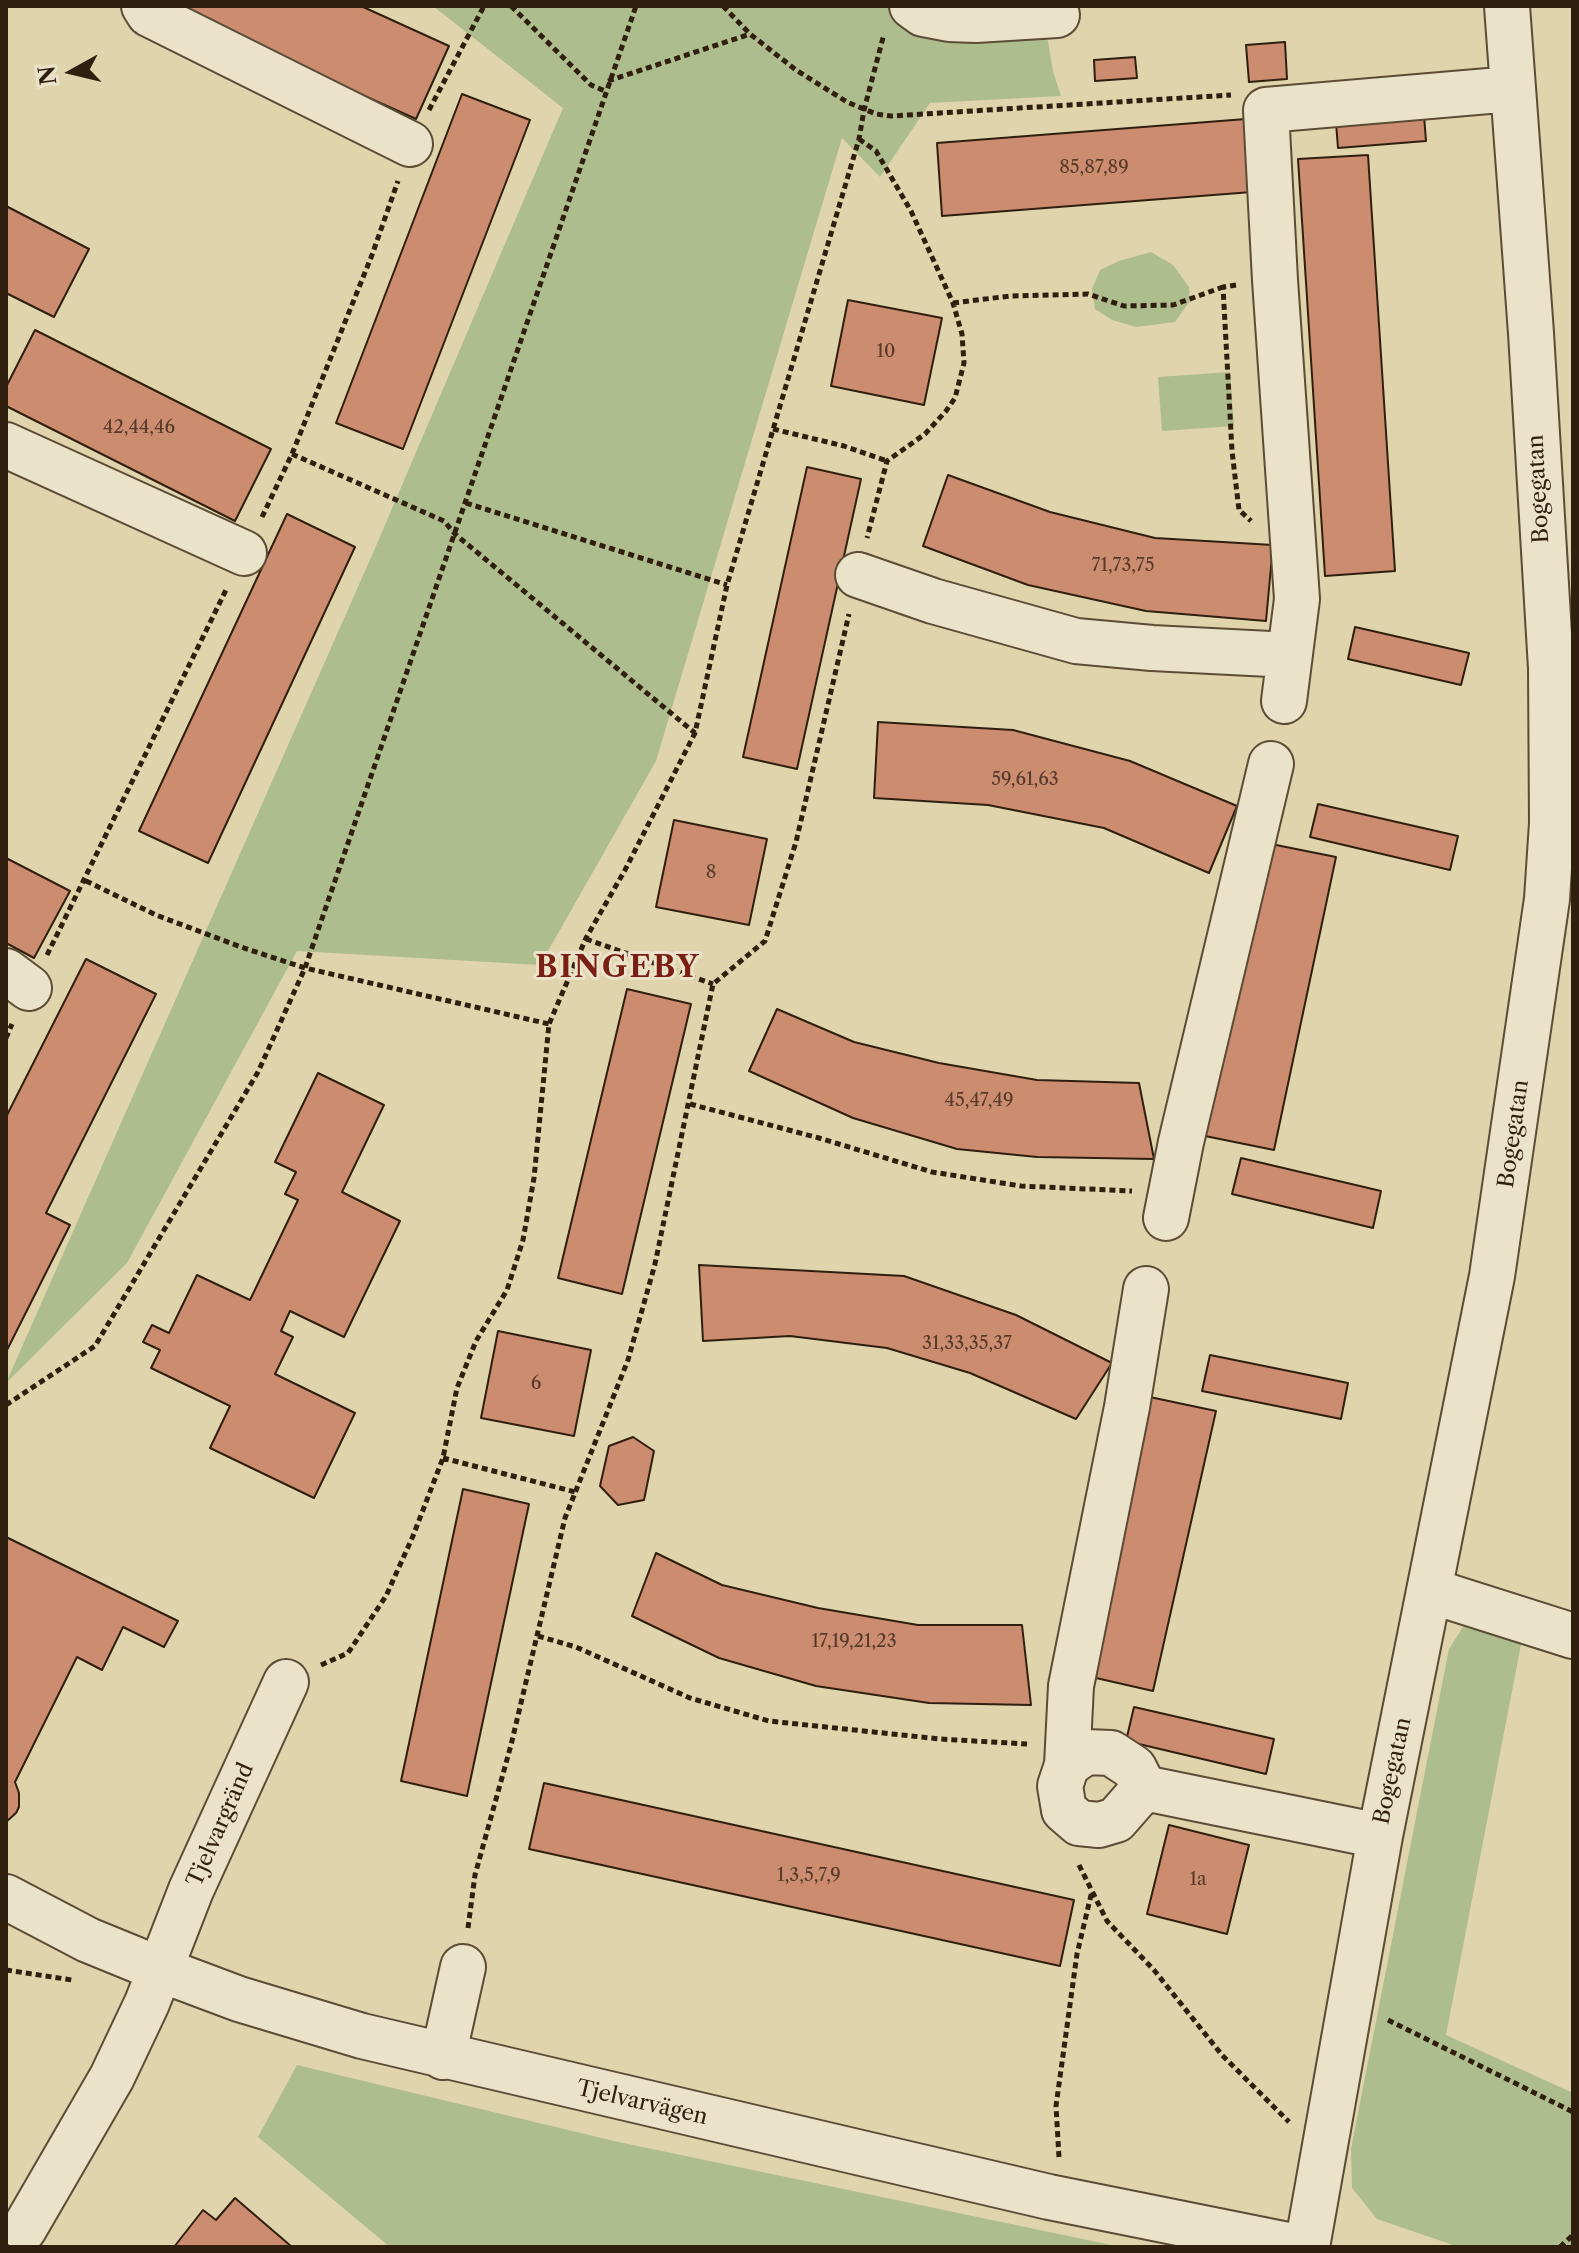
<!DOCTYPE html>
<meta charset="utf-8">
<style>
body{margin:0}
#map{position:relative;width:1579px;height:2253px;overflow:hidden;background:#dfd4ac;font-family:"Libre Caslon Text",serif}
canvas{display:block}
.frame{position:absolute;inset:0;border:8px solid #301f0f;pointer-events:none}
.north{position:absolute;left:32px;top:32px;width:80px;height:80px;-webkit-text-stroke:6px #eae3c9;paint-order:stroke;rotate:262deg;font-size:22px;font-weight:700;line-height:32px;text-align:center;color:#301f0f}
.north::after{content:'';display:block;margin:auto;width:28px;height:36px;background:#301f0f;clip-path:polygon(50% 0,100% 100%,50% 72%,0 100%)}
</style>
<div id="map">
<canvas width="1579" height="2253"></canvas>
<div class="frame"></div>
<div class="north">N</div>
</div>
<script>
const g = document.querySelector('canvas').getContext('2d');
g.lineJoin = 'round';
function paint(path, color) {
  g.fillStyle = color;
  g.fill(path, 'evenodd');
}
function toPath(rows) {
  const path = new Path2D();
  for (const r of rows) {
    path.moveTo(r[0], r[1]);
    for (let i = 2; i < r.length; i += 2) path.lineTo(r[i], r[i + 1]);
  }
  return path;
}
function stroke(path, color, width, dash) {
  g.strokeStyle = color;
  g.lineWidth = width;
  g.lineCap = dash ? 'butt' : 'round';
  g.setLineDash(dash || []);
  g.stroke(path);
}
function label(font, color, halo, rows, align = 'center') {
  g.font = font + ' "Libre Caslon Text",serif';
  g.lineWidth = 6;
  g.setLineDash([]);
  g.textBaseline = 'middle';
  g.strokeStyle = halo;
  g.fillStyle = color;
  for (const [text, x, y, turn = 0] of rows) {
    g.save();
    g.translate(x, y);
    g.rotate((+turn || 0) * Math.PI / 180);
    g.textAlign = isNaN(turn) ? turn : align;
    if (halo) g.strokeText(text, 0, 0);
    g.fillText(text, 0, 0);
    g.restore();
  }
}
paint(toPath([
 [433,6,1042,6,1053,71,1061,96,930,103,880,177,842,138,656,761,540,965,297,951,127,1263,6,1383,373,553,563,108],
 [1151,252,1173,265,1189,287,1190,301,1175,322,1136,327,1112,320,1095,309,1092,289,1100,270,1119,261],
 [1230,372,1234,426,1162,431,1158,377],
 [1463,1627,1522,1639,1446,2035,1573,2093,1573,2247,1459,2247,1377,2219,1352,2188,1351,2149,1449,1649],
 [297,2065,614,2141,1121,2247,390,2247,258,2137]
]), '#aebd8d');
const building = toPath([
 [190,6,361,6,449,46,416,119,186,16,190,6],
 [1285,42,1287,79,1249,82,1246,45,1285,42],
 [1135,57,1137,78,1095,81,1094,60,1135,57],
 [462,94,530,120,403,449,336,423,462,94],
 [1423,103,1426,141,1338,148,1335,110,1423,103],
 [1246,119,1252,192,942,216,937,143,1246,119],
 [1368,155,1395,571,1325,576,1298,159,1368,155],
 [6,206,89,249,54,317,6,293,6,206],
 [848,300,942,318,924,405,831,386,848,300],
 [35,330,271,449,235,521,6,406,6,387,35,330],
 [807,467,861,479,797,769,743,757,807,467],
 [948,475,1050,512,1155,538,1273,545,1266,621,1146,611,1028,585,923,546,948,475],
 [287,514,355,547,208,863,139,831,287,514],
 [1355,627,1469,653,1461,685,1348,659,1355,627],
 [878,722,1013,730,1130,761,1237,806,1209,873,1104,828,988,805,874,798,878,722],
 [1318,804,1458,836,1450,870,1310,837,1318,804],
 [674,820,767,839,749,925,656,907,674,820],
 [1266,843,1336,857,1274,1150,1205,1136,1266,843],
 [6,858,70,891,34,958,6,943,6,858],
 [86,959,156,994,46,1213,70,1225,6,1352,6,1117,86,959],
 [627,989,691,1004,622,1294,558,1278,627,989],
 [777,1009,854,1042,939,1063,1037,1080,1139,1083,1154,1159,1037,1157,957,1149,853,1118,749,1071,777,1009],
 [318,1073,384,1105,342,1192,400,1221,344,1337,290,1311,281,1331,293,1337,275,1374,355,1413,314,1498,210,1448,230,1406,151,1368,160,1350,143,1342,152,1325,169,1333,197,1275,250,1300,298,1200,285,1194,296,1172,275,1162,318,1073],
 [1241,1158,1381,1191,1373,1228,1232,1194,1241,1158],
 [699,1265,904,1276,1016,1315,1112,1363,1076,1419,970,1373,887,1348,790,1336,703,1341,699,1265],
 [498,1331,591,1350,574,1436,481,1418,498,1331],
 [1210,1355,1348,1383,1341,1419,1202,1391,1210,1355],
 [1145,1396,1216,1411,1153,1691,1083,1675,1145,1396],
 [633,1437,654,1451,644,1500,618,1505,600,1486,609,1446,633,1437],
 [463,1489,529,1504,467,1796,401,1781,463,1489],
 [6,1537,178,1621,164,1647,123,1627,102,1670,77,1657,15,1782,19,1793,19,1807,16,1813,6,1822,6,1537],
 [656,1553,722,1585,818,1608,918,1625,1022,1625,1031,1705,929,1703,816,1686,719,1658,632,1616,656,1553],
 [1134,1707,1274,1739,1266,1774,1126,1741,1134,1707],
 [544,1783,1074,1900,1060,1966,529,1849,544,1783],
 [1169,1825,1249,1845,1227,1934,1147,1914,1169,1825],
 [235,2198,292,2247,174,2247,203,2210,216,2220,235,2198]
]);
paint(building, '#cb8c70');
stroke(building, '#301f0f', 2);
const minor = toPath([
 [144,6,149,14,410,144],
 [912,6,923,14,949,19,976,20,1057,15],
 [6,445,244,553],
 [858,575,933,601,1076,641,1152,648,1290,655],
 [1284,701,1297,599,1275,280,1266,110,1512,89],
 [6,971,29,988],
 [1166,1218,1181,1142,1271,764],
 [1431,1591,1573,1636],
 [1067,1765,1071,1686,1127,1407,1146,1289],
 [1144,1788,1116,1820,1099,1825,1079,1823,1064,1810,1060,1786,1067,1765,1086,1752,1111,1753,1134,1768,1144,1788,1380,1836],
 [6,1897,88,1940,159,1969,239,1999,362,2036,1049,2197,1298,2247],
 [443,2057,463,1967],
 [24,2229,112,2077,147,2003,191,1890,286,1682],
 [1307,2247,1380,1836,1492,1276,1547,899,1552,823,1551,668,1531,333,1507,6]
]);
stroke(minor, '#5c4c36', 48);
stroke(toPath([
 [511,6,591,85,605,91],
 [723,6,750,34,796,70,847,102,876,114,891,116,1231,95],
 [608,81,750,34],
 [429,110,484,6],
 [859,139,876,151,911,211,953,303,962,334,964,363,955,398,946,411,925,434,887,461,867,538],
 [1236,285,1223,287,1232,451,1239,510,1251,521],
 [953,303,1010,296,1088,294,1124,306,1173,305,1223,287],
 [773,429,844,446,887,461],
 [292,454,444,521,455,534,695,733],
 [466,503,727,585],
 [262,517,292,454,372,255,398,181],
 [86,881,156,915,241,947,305,968,549,1024],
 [586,939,713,984],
 [47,955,226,590],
 [6,1038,12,1024],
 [690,1104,819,1138,932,1172,1021,1186,1132,1191],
 [6,1405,95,1346,258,1072,305,968,636,6],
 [443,1458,575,1492],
 [538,1636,576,1647,690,1698,769,1721,940,1739,1027,1744],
 [321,1665,348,1653,386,1596,413,1536,443,1458,457,1388,476,1341,507,1290,523,1240,534,1178,549,1024,586,938,625,870,695,733,727,585,859,139,864,110,884,34],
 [1079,1865,1107,1921,1154,1970,1222,2055,1289,2122],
 [468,1928,475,1875,511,1745,565,1518,628,1360,655,1264,713,984,765,941,796,842,849,614],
 [6,1970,72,1980],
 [1388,2020,1573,2112],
 [1059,2157,1056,2106,1077,1954,1092,1891],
 [1560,2247,1573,2235]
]), '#301f0f', 5, [6, 4]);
stroke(minor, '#eae3c9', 44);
label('18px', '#573a27', null, [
 ["85,87,89",1094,168],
 ["10",886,352],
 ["42,44,46",139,428],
 ["71,73,75",1123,566],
 ["59,61,63",1025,780],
 ["8",711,873],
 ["45,47,49",979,1101],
 ["31,33,35,37",967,1344],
 ["6",536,1384],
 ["17,19,21,23",854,1642],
 ["1,3,5,7,9",809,1876],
 ["1a",1198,1880]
]);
label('22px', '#301f0f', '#eae3c9', [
 ["Bogegatan",1539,489,-93],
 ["Bogegatan",1514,1134,-82],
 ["Bogegatan",1393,1771,-78],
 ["Tjelvargränd",221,1825,-66],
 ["Tjelvarvägen",642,2103,13]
]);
g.letterSpacing = '2px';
label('bold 30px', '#7a1f14', '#eae3c9', [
 ["BINGEBY",618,968]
]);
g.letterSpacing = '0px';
</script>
